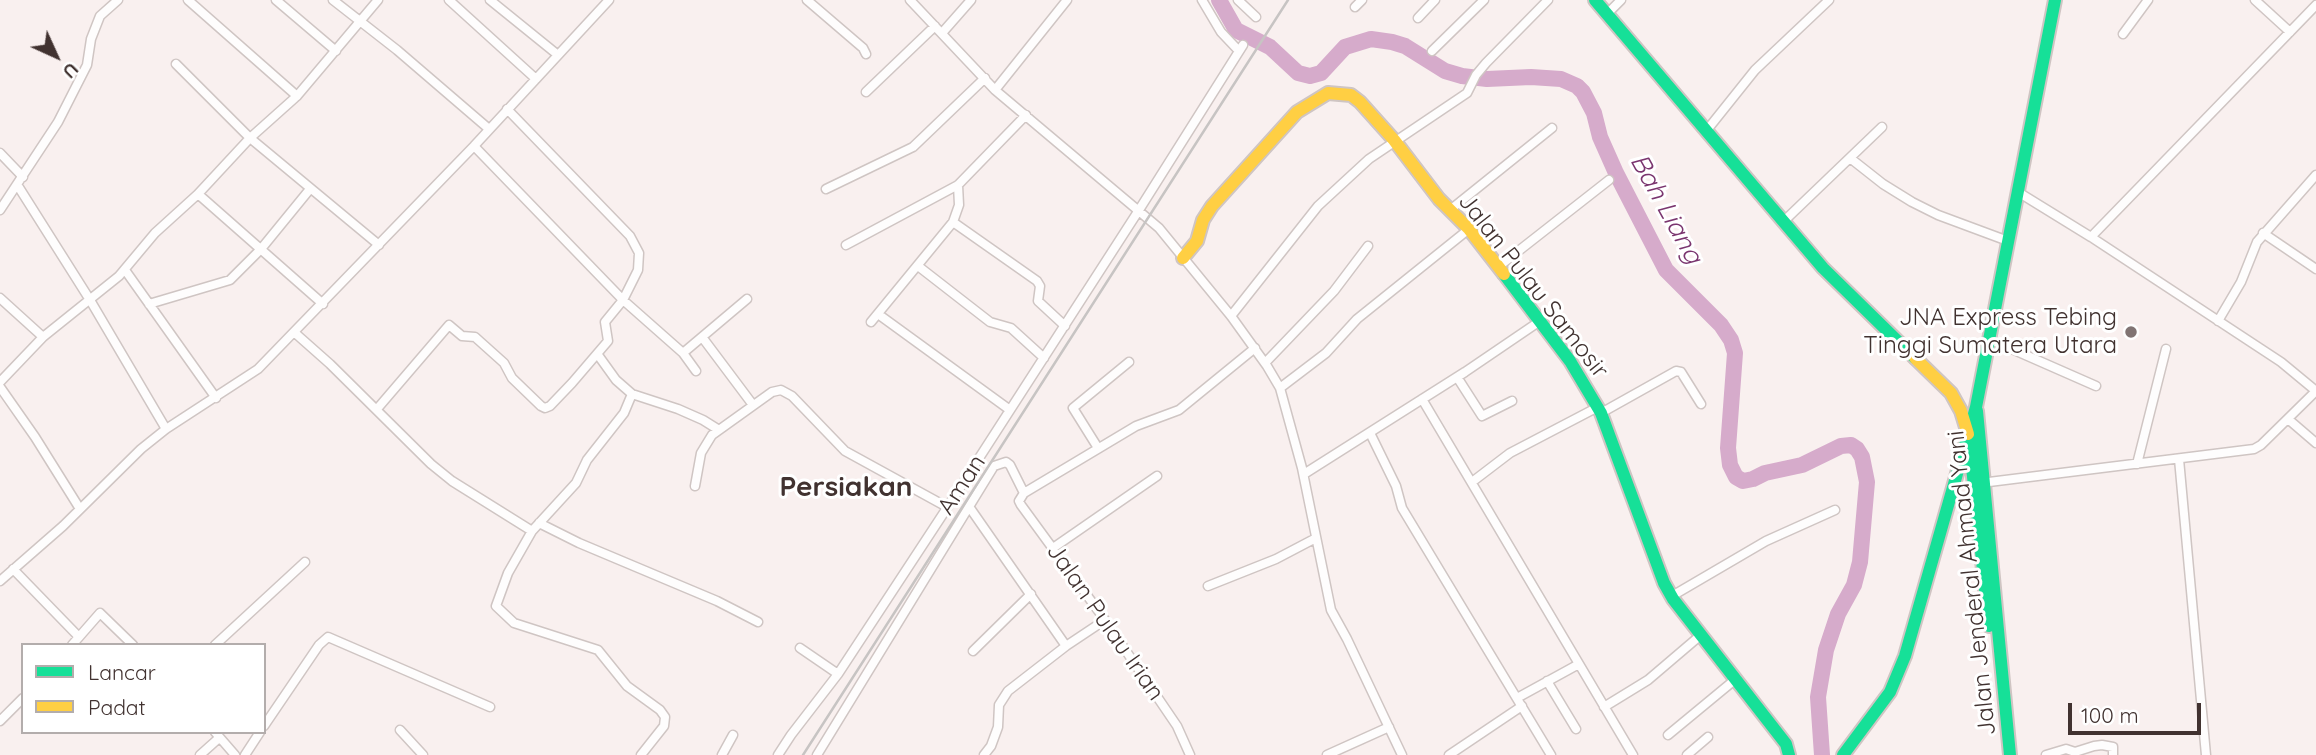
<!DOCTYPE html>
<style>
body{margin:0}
#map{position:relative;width:2316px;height:755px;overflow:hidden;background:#f9f0ef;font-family:Quicksand,sans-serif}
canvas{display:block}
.legend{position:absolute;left:21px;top:643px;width:245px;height:91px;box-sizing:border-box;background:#fff;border:2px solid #b3adac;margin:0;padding:9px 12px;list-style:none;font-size:21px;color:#413230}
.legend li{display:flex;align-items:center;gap:14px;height:35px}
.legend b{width:35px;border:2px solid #b3adac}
.north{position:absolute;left:21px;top:21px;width:70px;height:70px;-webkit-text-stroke:5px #fff;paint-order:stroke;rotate:135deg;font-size:19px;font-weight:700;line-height:28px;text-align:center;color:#413230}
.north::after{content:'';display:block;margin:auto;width:24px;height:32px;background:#413230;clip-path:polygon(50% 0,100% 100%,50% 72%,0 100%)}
.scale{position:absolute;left:2068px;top:703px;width:133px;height:32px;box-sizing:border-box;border:4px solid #413230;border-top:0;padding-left:9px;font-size:21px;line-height:24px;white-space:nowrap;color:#413230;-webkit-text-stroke:5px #fff;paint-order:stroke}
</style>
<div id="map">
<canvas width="2316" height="755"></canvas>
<ul class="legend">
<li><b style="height:9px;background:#16e098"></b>Lancar</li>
<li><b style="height:9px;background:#ffcf43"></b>Padat</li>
</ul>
<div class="north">U</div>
<div class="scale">100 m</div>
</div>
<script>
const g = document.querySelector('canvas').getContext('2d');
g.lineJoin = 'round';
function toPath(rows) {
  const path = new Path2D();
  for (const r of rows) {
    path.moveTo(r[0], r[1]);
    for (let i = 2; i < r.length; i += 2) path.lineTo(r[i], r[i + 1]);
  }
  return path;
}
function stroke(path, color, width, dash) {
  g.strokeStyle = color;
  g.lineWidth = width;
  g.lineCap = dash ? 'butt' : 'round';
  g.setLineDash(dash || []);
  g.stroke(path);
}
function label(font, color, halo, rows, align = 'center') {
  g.font = font + ' Quicksand,sans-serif';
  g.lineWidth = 6;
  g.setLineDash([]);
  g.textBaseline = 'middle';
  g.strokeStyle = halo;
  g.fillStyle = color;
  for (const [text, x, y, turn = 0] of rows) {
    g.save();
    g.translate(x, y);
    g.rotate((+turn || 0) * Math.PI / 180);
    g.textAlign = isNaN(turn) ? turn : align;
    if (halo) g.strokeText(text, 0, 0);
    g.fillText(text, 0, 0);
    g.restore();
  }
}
stroke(toPath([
 [1219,0,1236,30,1270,47,1298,73,1310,76,1321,73,1345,47,1371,39,1392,42,1405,46,1445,71,1462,76,1487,79,1531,77,1561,79,1577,86,1583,92,1594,113,1600,137,1616,173,1666,270,1721,325,1731,340,1735,353,1728,448,1730,465,1736,477,1743,481,1753,479,1765,473,1802,465,1841,446,1851,445,1857,449,1862,457,1867,482,1860,562,1854,585,1838,614,1826,650,1818,697,1822,755]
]), '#d6abcb', 16);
const street = toPath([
 [188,0,297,96],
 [276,0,336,51],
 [333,0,397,50,489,129],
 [449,0,536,79],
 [490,0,558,55],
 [807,0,863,48,866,54],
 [910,0,995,90,1159,228,1231,316,1267,366,1280,388,1302,468,1331,610,1347,639,1402,755],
 [1202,0,1221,32,1239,51],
 [1238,0,1256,17],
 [2255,0,2290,32],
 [1355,7,1362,0],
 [1607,14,1621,0],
 [1418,18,1435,0],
 [942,33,971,0],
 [2123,34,2148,0],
 [1432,51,1484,0],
 [176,64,250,138],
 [995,90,1067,0],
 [866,92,935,26],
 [1707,130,1755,70,1829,0],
 [250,138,379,245],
 [474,146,623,300,683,353,696,371],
 [0,153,23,177],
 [1850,158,1883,184,1912,202,1938,215,2008,241],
 [18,186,90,300,166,429],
 [826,189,913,147,985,78],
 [2018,192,2091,237,2281,362,2316,391],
 [198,194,323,304],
 [0,210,58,122,87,65,91,39,100,16,118,0],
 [1450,210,1552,128],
 [1784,221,1882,127],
 [953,222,1037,281,1040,286,1038,301,1065,326],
 [2263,233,2316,269],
 [2091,237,2316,5],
 [846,245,958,185,1026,115],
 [918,266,990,322,1011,328,1044,358],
 [1498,267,1609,180],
 [125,270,216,398],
 [0,298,43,337],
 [149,304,230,280,261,249,310,189],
 [878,314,1010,410],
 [1231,316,1318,206,1369,159,1467,93,1476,75,1486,63,1548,0],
 [2218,321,2241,282,2257,242,2316,175],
 [871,322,953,222,959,205,958,185],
 [295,333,330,364,431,464,452,481,532,531],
 [702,337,753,405],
 [1989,339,2096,386],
 [683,353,747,299],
 [598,355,616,380,632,394,678,409,703,420,719,430],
 [1265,363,1334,291,1368,246],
 [1457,377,1482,416,1512,401],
 [0,382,43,337,119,276,155,233,198,194,250,138,297,96,378,0],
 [0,387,35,437,80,509],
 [1280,388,1326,353,1357,319,1469,229],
 [632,394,624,413,587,460,576,483,532,531,508,573,496,606,514,623,598,650,627,686,660,710,665,717,664,726,641,755],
 [1422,399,1633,755],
 [377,409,449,325,462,336,475,337,504,363,512,378,541,406,545,408,550,406,572,383,608,341,605,322,623,300,638,270,639,253,630,236,507,109],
 [1601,413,1676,371,1681,372,1701,404],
 [2288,419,2316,443],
 [1370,433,1396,486,1402,508,1551,755],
 [1098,448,1073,408,1129,362],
 [2179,459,2206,755],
 [2137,464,2166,349],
 [1304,474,1465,372,1540,321],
 [1472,482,1510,453,1598,407],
 [1981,483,2254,449,2261,445,2316,391],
 [695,486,701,453,712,435,772,392,781,390,792,396,845,451,947,507],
 [1024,493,1019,501,1021,505,1105,620,1177,726,1190,755],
 [1024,493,1136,426,1179,410,1255,348],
 [970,508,1066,646],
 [539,523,579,543,717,601,758,622],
 [1053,548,1157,476],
 [13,569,79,637],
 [0,581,63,526,141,449,166,429,258,369,474,146,609,0],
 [1208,586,1276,559,1316,538],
 [1672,596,1766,541,1835,510],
 [72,645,100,613,133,645],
 [215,645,305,562],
 [800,648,838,674],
 [973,651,1031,594],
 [1547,681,1576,729],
 [1517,698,1579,664],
 [1604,707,1648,680,1702,634],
 [0,721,23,698],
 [264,726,319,645,328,637,490,707],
 [400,730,423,755],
 [215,732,235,755],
 [1668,735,1737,678],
 [200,755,219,738],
 [245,755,260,732],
 [722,755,733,735],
 [778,755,791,735,838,674,943,514,1139,210,1243,45],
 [817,755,994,466,1006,462,1010,465,1024,493],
 [984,755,991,746,998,727,999,705,1008,691,1066,646,1105,620],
 [1327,755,1389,727],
 [1449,755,1522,706],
 [1687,755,1708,737],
 [2046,755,2066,749,2075,752,2094,746,2102,745,2113,747,2113,755]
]);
const fast = toPath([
 [1595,0,1823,268,1915,358],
 [1504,274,1570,361,1601,413,1664,583,1673,599,1786,744,1789,755],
 [1977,411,2010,755],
 [1969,439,1989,626],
 [1843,755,1890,692,1905,656,1976,407,2055,0]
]);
const slow = toPath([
 [1183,258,1197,241,1203,220,1212,206,1297,112,1328,93,1351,95,1360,102,1394,140,1439,199,1469,229,1504,274],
 [1915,358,1951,393,1961,411,1968,434]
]);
stroke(street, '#cfc5c3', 11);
stroke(fast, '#cfc5c3', 16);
stroke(slow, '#cfc5c3', 16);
stroke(street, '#fefdfd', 8);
stroke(fast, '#16e098', 12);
stroke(slow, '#ffcf43', 12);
stroke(toPath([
 [803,755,1288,0]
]), '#c7c4c3', 2.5);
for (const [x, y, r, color] of [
 [2131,332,7,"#817473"]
]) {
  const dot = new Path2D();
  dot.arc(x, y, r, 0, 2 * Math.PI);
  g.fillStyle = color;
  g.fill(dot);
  stroke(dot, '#fff', 2.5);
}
label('24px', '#413230', '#fff', [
 ["Jalan Pulau Samosir",1533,286,52],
 ["Aman",962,485,-57],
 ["Jalan Jenderal Ahmad Yani",1972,583,-96],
 ["Jalan Pulau Irian",1105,622,55]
]);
label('24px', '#413230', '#fff', [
 ["JNA Express Tebing",2117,318],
 ["Tinggi Sumatera Utara",2117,346]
], 'right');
label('italic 26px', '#7a356f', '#fff', [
 ["Bah Liang",1666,209,61]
]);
label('bold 28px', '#413230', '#fff', [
 ["Persiakan",846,488]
]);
</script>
